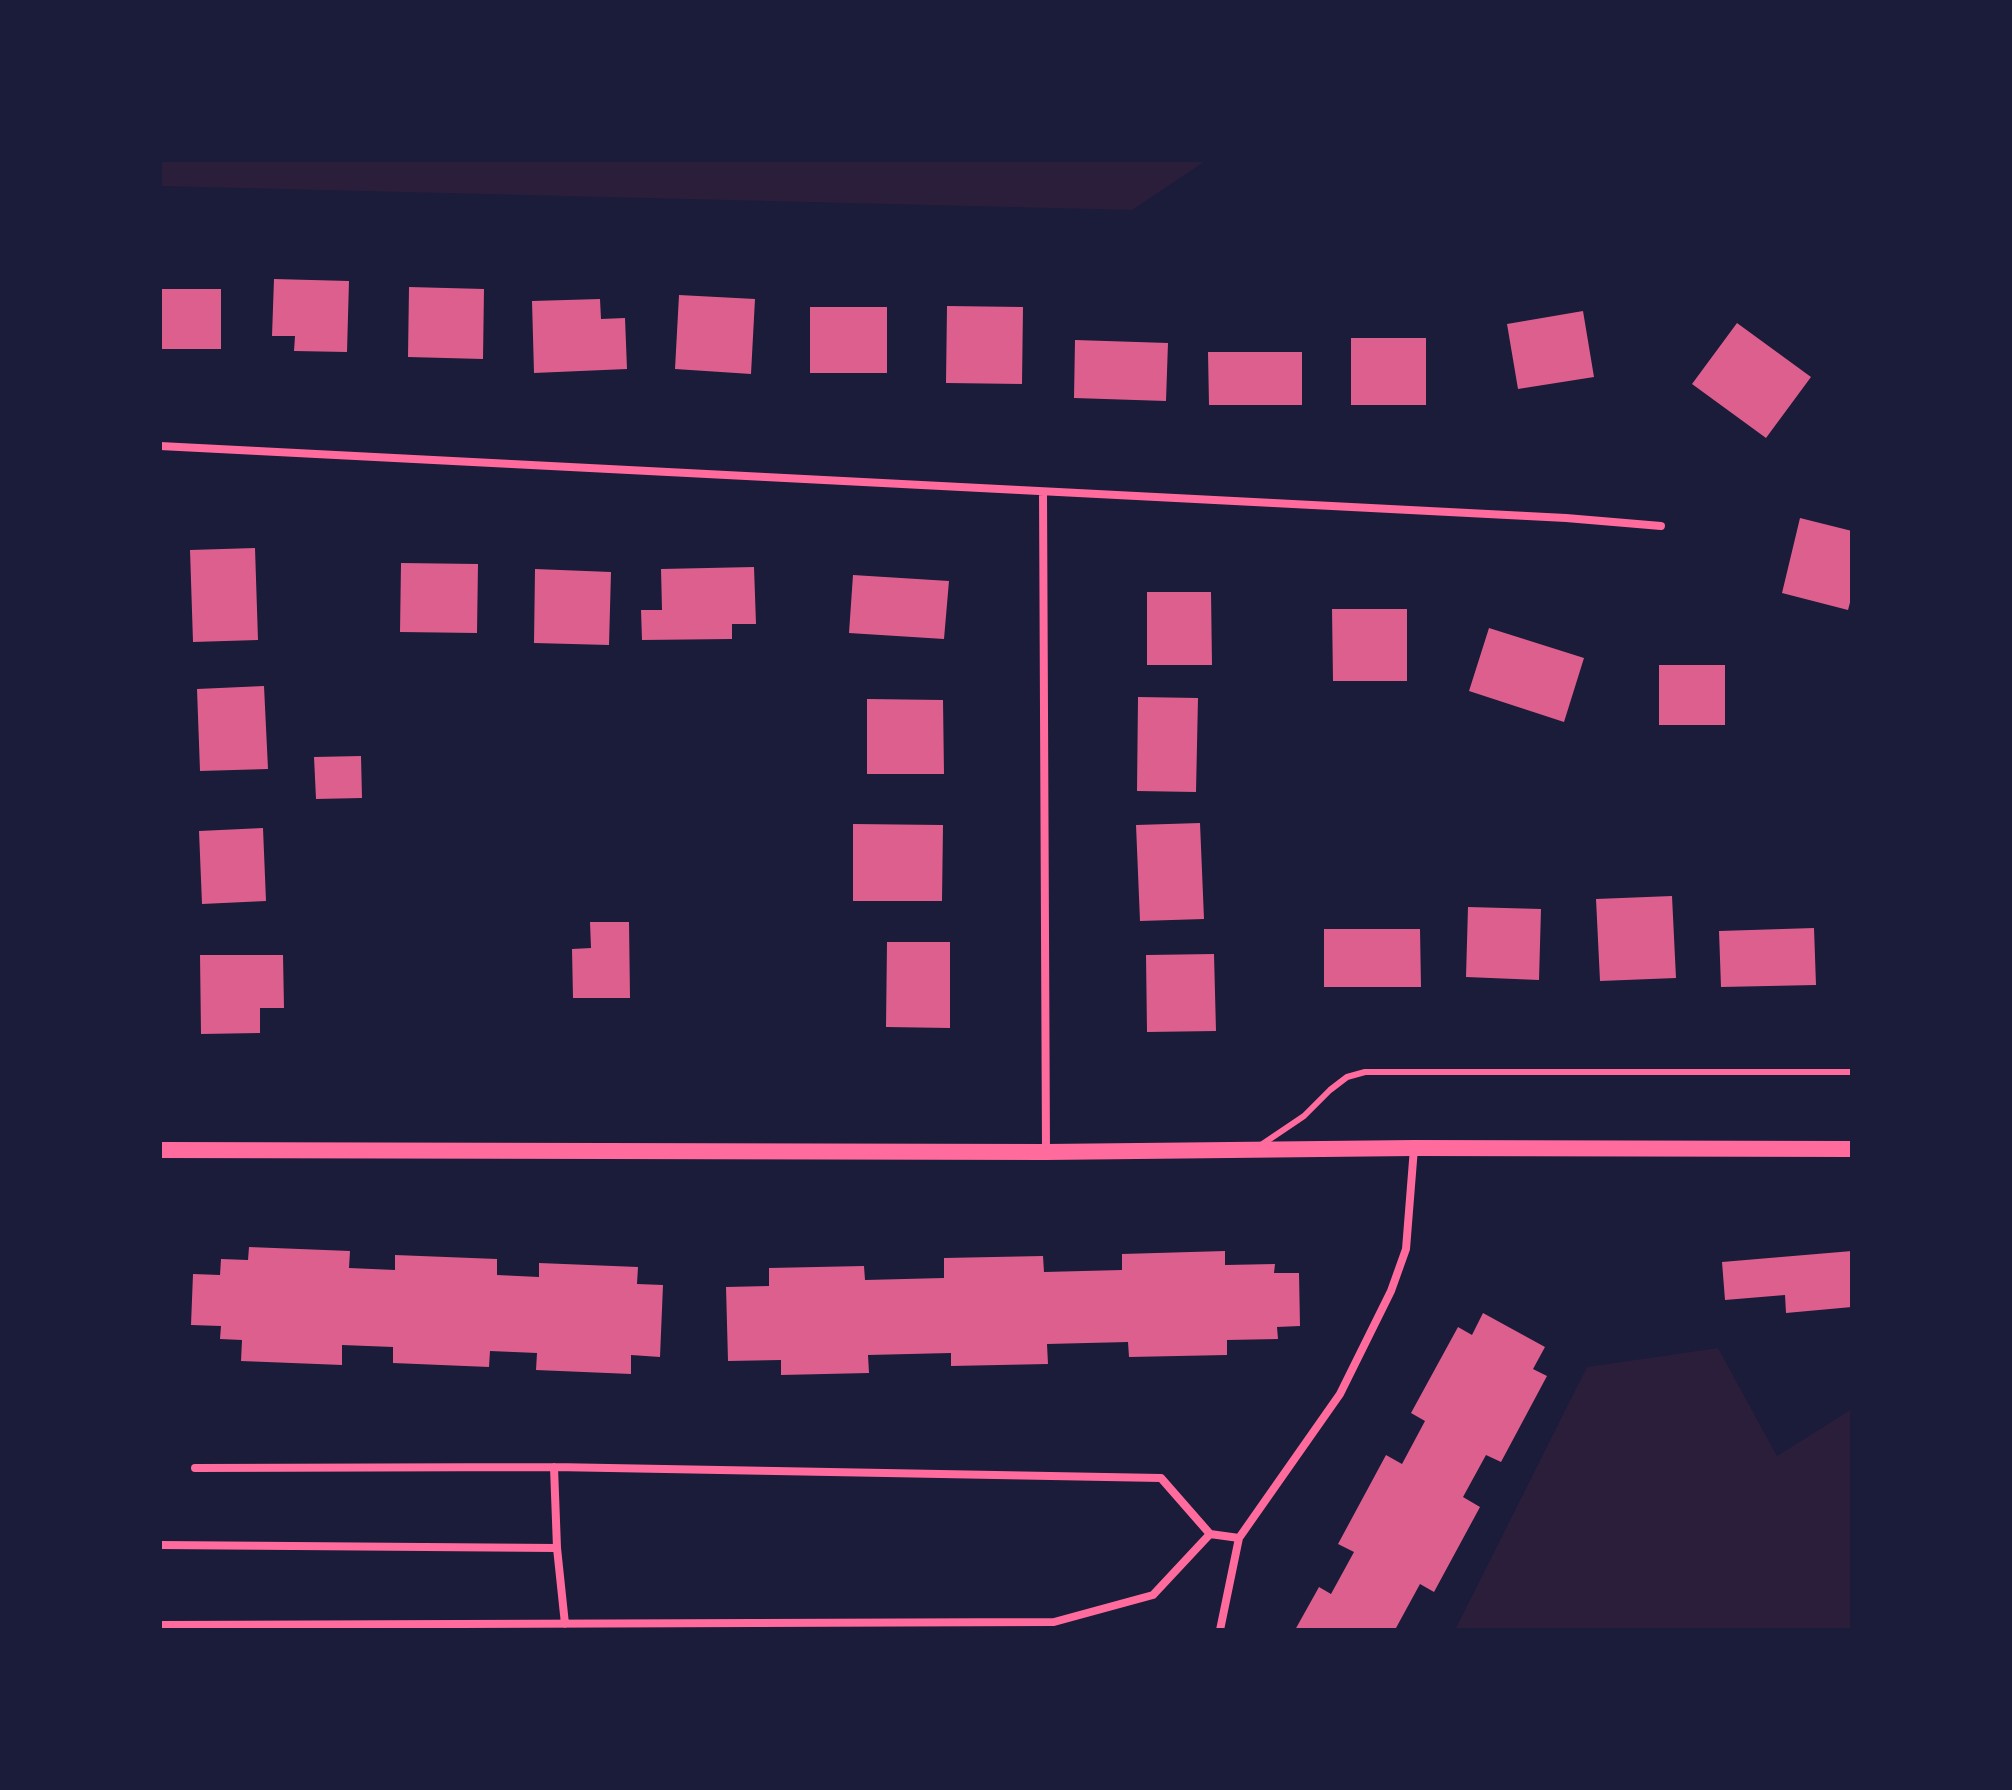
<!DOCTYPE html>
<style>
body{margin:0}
#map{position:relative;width:2012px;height:1790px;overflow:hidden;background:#1b1b3a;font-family:Montserrat,sans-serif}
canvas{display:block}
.frame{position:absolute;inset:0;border:162px solid #1b1b3a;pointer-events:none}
</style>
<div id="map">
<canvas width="2012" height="1790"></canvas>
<div class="frame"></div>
</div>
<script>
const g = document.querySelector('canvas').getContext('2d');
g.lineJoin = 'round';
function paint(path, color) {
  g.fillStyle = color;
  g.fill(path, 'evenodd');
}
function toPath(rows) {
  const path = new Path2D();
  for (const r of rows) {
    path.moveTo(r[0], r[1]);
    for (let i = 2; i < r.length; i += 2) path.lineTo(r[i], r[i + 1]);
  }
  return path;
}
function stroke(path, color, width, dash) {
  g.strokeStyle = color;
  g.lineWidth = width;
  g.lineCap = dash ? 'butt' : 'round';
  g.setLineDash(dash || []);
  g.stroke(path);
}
paint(toPath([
 [160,160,1207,160,1132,210,160,186],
 [1718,1348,1777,1456,1852,1409,1852,1630,1455,1630,1587,1367]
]), '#2a1e3b');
paint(toPath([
 [274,279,349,281,347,352,294,351,295,336,272,336],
 [409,287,484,289,483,359,408,357],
 [160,289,221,289,221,349,160,349],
 [679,295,755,299,751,374,675,369],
 [600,299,601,319,625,318,627,369,534,373,532,301],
 [947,306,1023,307,1022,384,946,383],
 [810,307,887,307,887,373,810,373],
 [1583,311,1594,377,1518,389,1507,324],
 [1737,323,1811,377,1766,438,1692,384],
 [1351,338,1426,338,1426,405,1351,405],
 [1075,340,1168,343,1166,401,1074,398],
 [1208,352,1302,352,1302,405,1209,405],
 [1800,518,1852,531,1852,595,1848,610,1782,593],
 [255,548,258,640,193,642,190,550],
 [401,563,478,564,477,633,400,632],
 [754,567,756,624,732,624,732,639,642,640,641,610,662,610,661,569],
 [535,569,611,572,609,645,534,643],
 [853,575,949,581,944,639,849,633],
 [1147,592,1211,592,1212,665,1147,665],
 [1332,609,1407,609,1407,681,1333,681],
 [1489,628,1584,658,1564,722,1469,691],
 [1659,665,1725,665,1725,725,1659,725],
 [264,686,268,769,200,771,197,689],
 [1138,697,1198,698,1196,792,1137,791],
 [867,699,943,700,944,774,867,774],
 [361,756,362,798,316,799,314,757],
 [1200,823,1204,919,1140,921,1136,825],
 [853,824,943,825,942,901,853,901],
 [263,828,266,901,202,904,199,831],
 [1672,896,1676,978,1600,981,1596,899],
 [1468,907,1541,909,1539,980,1466,977],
 [590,922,629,922,630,998,573,998,572,949,591,948],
 [1814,928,1816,985,1721,987,1719,931],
 [1324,929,1420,929,1421,987,1324,987],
 [887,942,950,942,950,1028,886,1027],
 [1214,954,1216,1031,1147,1032,1146,955],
 [200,955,283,955,284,1008,260,1008,260,1033,201,1034],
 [249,1247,350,1251,349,1268,395,1270,395,1255,497,1259,497,1275,539,1277,539,1263,638,1267,637,1284,663,1285,660,1357,631,1355,631,1374,536,1370,537,1353,490,1351,489,1367,393,1363,393,1347,342,1345,342,1365,241,1361,242,1340,220,1339,221,1326,191,1325,193,1274,220,1275,221,1259,248,1260],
 [1225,1251,1225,1265,1275,1264,1274,1273,1299,1273,1300,1326,1277,1327,1278,1339,1227,1340,1227,1355,1129,1357,1128,1342,1047,1344,1048,1364,951,1366,951,1353,868,1355,869,1373,781,1375,781,1360,728,1361,726,1287,769,1286,769,1268,864,1266,865,1280,944,1278,944,1258,1043,1256,1044,1272,1122,1270,1122,1254],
 [1852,1251,1852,1307,1786,1313,1785,1295,1725,1300,1722,1262],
 [1483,1313,1545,1347,1533,1369,1547,1376,1501,1462,1486,1455,1463,1497,1480,1507,1434,1592,1420,1584,1396,1628,1400,1630,1295,1630,1319,1587,1331,1594,1354,1552,1338,1544,1386,1455,1402,1464,1425,1421,1411,1413,1458,1327,1472,1335]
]), '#dd5f8e');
stroke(toPath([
 [1261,1145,1304,1116,1330,1090,1347,1077,1365,1072,1852,1072]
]), '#ff6b9d', 6);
stroke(toPath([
 [160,446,1566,518,1661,526],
 [1043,492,1046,1152],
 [554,1467,557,1548,565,1624],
 [195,1468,554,1467,1161,1478,1210,1534,1239,1538],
 [160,1545,557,1548],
 [160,1625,1054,1622,1153,1595,1210,1534],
 [1220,1630,1239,1538,1340,1394,1391,1291,1406,1249,1414,1148]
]), '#ff6b9d', 8);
stroke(toPath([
 [160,1150,1046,1152,1414,1148,1852,1149]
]), '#ff6b9d', 16);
</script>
